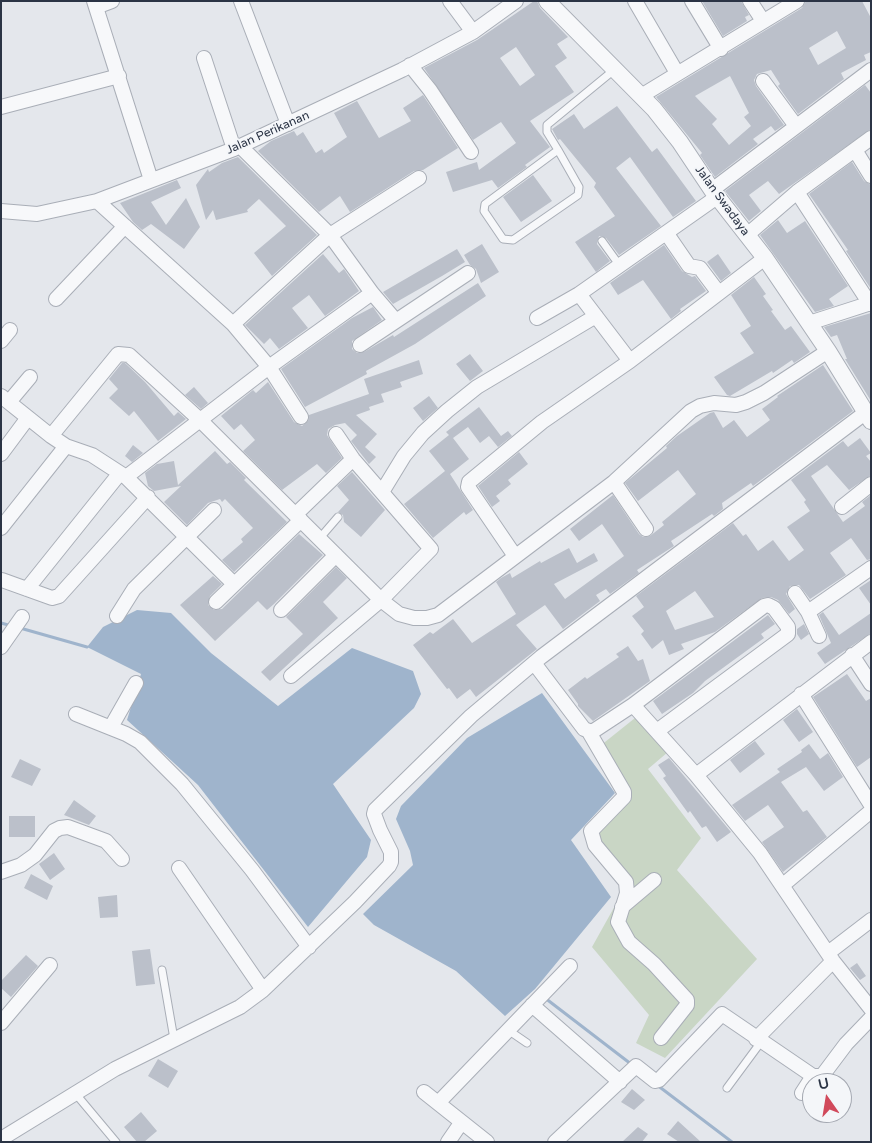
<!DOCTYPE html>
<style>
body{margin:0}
#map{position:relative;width:872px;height:1143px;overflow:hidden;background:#e4e7ec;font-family:"Varela Round",sans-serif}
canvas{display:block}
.frame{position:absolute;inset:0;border:2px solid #2b3445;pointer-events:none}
.north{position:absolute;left:802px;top:1073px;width:50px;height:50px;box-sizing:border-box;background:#f4f6f9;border:1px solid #a4a8b1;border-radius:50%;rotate:347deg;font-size:14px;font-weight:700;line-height:20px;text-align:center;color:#2b3445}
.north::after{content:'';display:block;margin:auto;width:18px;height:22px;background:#d1495b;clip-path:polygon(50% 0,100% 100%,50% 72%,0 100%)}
</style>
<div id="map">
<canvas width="872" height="1143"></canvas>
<div class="frame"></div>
<div class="north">U</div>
</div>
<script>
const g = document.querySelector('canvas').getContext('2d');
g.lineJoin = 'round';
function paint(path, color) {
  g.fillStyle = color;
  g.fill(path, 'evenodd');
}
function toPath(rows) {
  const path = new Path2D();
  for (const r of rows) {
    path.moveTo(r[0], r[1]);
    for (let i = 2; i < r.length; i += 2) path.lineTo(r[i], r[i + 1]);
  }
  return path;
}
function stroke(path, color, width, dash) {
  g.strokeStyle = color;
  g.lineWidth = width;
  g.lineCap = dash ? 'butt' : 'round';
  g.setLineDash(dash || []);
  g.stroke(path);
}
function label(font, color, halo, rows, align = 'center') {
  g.font = font + ' "Varela Round",sans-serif';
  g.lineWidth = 4;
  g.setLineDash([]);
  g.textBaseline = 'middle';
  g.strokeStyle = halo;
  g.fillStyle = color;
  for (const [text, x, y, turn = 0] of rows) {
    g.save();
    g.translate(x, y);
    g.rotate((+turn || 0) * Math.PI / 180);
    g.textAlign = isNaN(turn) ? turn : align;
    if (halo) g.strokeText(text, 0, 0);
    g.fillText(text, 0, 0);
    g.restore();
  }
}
paint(toPath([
 [640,714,668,752,648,769,701,838,677,870,757,959,665,1058,636,1043,649,1015,592,947,626,886,586,840,630,795,600,746]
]), '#c9d6c5');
paint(toPath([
 [137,610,171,613,211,653,278,706,352,648,413,671,421,694,414,708,333,784,371,840,367,857,308,927,198,785,127,720,141,674,87,647,103,627],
 [542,693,615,793,571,840,611,897,535,989,505,1016,456,971,374,925,363,914,413,865,410,851,396,819,401,806,467,738]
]), '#9fb4cc');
stroke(toPath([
 [1,623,12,626],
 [20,628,87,647],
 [545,998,631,1064],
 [657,1085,732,1142]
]), '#9fb4cc', 3);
paint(toPath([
 [534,1,537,1,540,8,568,37,557,44,567,58,555,66,574,92,530,121,550,147,525,165,527,167,498,188,492,180,453,192,446,172,477,162,479,170,516,143,501,122,473,140,424,68,477,40],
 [516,47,535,75,520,86,500,58],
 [702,1,741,1,749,15,745,17,747,21,723,36],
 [806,1,862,1,871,18,871,52,864,55,866,60,841,73,844,79,798,114,778,86,780,84,771,70,757,74,754,80,756,86,784,125,775,131,771,126,753,139,758,144,715,177,700,155,702,153,656,97,802,8],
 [837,31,846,48,818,65,809,48],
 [730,76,749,113,744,117,751,126,729,145,712,124,717,119,695,96],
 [865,85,871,93,871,129,779,194,768,181,749,195,761,211,749,221,725,191],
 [423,95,458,148,423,170,414,171,350,212,340,196,319,212,258,151,271,141,294,131,297,136,303,132,316,153,322,149,324,153,347,137,334,113,357,101,379,138,411,121,403,108],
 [617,106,652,152,657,148,696,201,673,217,630,157,616,168,661,226,619,255,606,238,599,236,597,244,610,261,596,272,575,242,615,216,594,187,596,183,560,139,558,140,552,129,574,114,584,129],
 [238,157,317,235,272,276,254,253,286,226,259,199,247,210,248,212,216,220,213,210,206,220,196,185,208,169,209,172,222,163],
 [852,162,864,181,871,185,871,289,846,251,848,250,809,194],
 [533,175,552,201,521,222,503,197],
 [177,180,181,188,151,202,166,225,186,198,200,227,184,249,151,224,142,230,133,222,120,203],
 [778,220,787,233,805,221,848,286,829,299,834,306,815,312,760,235],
 [482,244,499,272,481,283,476,269,470,265,464,255],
 [664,245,682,271,692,277,695,276,706,291,680,309,681,311,671,319,643,280,618,295,610,283],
 [457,249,465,262,442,276,393,304,383,292],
 [323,254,339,273,344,269,359,291,325,316,309,295,292,308,308,328,279,349,270,338,264,344,245,325],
 [718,254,731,273,721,281,707,262],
 [754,277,766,294,763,296,773,310,771,311,785,330,791,326,810,352,794,363,792,360,773,373,772,371,730,396,727,395,714,377,754,353,740,333,751,326,731,295],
 [478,283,486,296,415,344,366,371,367,374,305,407,281,369,352,318,373,307,382,320,352,341,352,349,357,353,364,352,393,335,394,337],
 [871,313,871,401,845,359,847,359,837,335,831,337,824,327],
 [470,354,483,371,470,381,456,364],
 [419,360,423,374,400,382,402,387,381,394,384,402,369,407,370,410,356,415,377,434,365,447,376,457,369,464,351,441,357,435,345,423,335,425,328,429,327,435,342,458,326,473,317,464,282,490,243,451,255,440,241,424,234,430,221,416,253,390,256,393,268,382,294,422,302,426,308,421,309,415,369,394,364,379],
 [122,363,125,363,145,382,174,416,178,412,186,419,158,441,134,411,129,416,109,398,118,389,109,379],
 [823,365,853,411,753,486,751,483,722,503,723,509,714,516,712,514,671,541,674,546,637,570,639,573,610,594,606,589,596,595,600,601,563,629,545,605,516,625,537,649,476,697,470,689,457,699,449,688,447,689,413,645,430,632,433,634,453,619,472,643,516,614,496,582,501,578,510,573,512,578,540,561,541,563,569,548,577,563,594,553,598,561,554,584,565,599,624,556,602,524,579,541,570,529,613,495,639,534,643,537,650,536,664,525,662,522,696,494,678,470,638,501,625,483,667,448,666,446,677,436,710,413,714,412,723,428,734,420,747,437,770,420,762,409,778,397,777,396],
 [194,387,208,403,201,409,185,395],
 [429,396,438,408,423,421,413,408],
 [479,407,501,436,508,431,512,436,498,447,489,436,480,443,468,427,453,438,469,459,450,474,473,510,466,515,464,512,433,538,404,504,445,471,429,451,449,435,446,432],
 [860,438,871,453,866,456,871,462,871,475,849,490,827,465,811,476,843,522,865,506,862,502,871,495,871,559,867,560,851,538,830,553,846,575,810,599,799,585,790,586,786,594,795,609,789,614,778,600,771,597,762,598,715,632,681,644,684,649,669,655,663,640,652,649,641,634,644,631,632,616,644,607,636,596,733,523,743,536,746,534,758,551,773,540,789,561,804,550,787,527,810,511,804,502,806,500,791,480,843,441,848,447],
 [695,591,714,617,675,630,666,611],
 [133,445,143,453,132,462,125,456],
 [215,451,227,464,230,462,246,478,244,480,287,522,234,572,222,560,243,542,241,539,253,528,225,499,222,502,220,499,208,503,187,525,164,502,181,486,154,491,148,486,145,473,157,464,174,461,178,485],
 [519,452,528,464,508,480,511,484,496,496,500,501,492,507,478,486],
 [352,472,385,510,361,537,344,522,343,515,338,512,349,500,337,486],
 [299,534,323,555,274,604,267,610,258,601,215,641,180,605,213,576,222,584,210,596,208,605,214,610,222,609],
 [336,567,347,578,323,602,338,618,270,681,261,672,303,634,286,617],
 [871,580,871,605,859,588],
 [823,612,839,635,871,613,871,633,825,664,817,653,831,643,819,615],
 [768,615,775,624,761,634,764,638,705,681,693,693,662,714,653,701],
 [804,624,809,634,801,640,797,634,797,629],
 [628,646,638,661,643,659,650,681,593,721,578,706,578,704,568,690,585,677,587,679,619,657,616,654],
 [847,674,866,701,871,698,871,757,857,767,813,697],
 [797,709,813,732,799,742,783,720],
 [755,741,765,754,740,773,730,760],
 [809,744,820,759,828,753,843,777,824,791,806,767,781,782,803,812,807,810,827,837,783,872,762,842,784,827,768,805,745,821,732,805,780,772,777,769,802,752,801,750],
 [669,758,731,832,717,842,706,826,702,828,690,811,688,813,663,778,666,776,658,765],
 [20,759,41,769,32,786,11,777],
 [74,800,96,816,89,825,64,815],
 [9,816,35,816,35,837,9,837],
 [54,853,65,869,50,880,39,864],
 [31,874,53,886,47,900,24,888],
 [117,895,118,917,100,918,98,897],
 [150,949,155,984,136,986,132,951],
 [26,955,38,966,11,997,1,988,1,981],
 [857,963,866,976,860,980,850,968],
 [158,1059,178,1071,168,1088,148,1076],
 [632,1089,645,1100,634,1110,621,1102],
 [141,1112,157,1131,144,1142,137,1142,124,1127],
 [678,1121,701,1142,679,1142,667,1134],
 [638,1127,648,1134,642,1142,622,1142]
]), '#bbc0ca');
const service = toPath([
 [558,150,579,187,578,195,513,240,503,239,484,211,485,204,558,150,547,132,547,125,614,70],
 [602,241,620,266],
 [319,539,338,517],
 [162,970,174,1039],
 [508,1030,527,1043],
 [727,1088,761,1042],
 [75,1093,116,1142]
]);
const minor = toPath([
 [94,1,151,180],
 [241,1,288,124],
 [450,1,473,32],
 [635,1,677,73],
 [692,1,721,49],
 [750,1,763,21],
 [96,7,112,1],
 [204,58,234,149],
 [410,65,430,90,471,152],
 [763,81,796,126],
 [641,96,797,1],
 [1,107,119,76],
 [240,146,330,235,372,293,396,321,468,273],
 [855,150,871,176],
 [712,190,871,70],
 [797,192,870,304],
 [97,201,233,324,269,367,301,417],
 [1,211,37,214,97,201,234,149,402,70,473,32,516,1],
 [667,234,689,266,700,268,718,292],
 [747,235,797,192,871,138],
 [579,294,630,361],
 [56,299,125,226],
 [537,318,579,294,717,197],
 [809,323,871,303],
 [233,324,330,235,419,178],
 [1,341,10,330],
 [360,345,396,321],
 [1,396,51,436,66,446,92,455,126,477,234,584],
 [9,402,30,377],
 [51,436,118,354,129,355,200,420,381,600,399,614,414,618,427,618,438,615,614,482,691,411,700,406,714,403,736,405,746,402,764,393,828,351],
 [1,454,27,419],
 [126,477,269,367,372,293],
 [614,482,646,529],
 [382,492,404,456,423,433,447,411,477,387,596,316],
 [842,507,871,484],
 [296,514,353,459],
 [1,528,66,446],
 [515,556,468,487,469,482,542,422,630,361,765,258],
 [2,580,52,598,59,596,148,497],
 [27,589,120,473],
 [795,593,808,612,819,636],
 [216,602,301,520],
 [281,610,336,555],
 [808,612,871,568],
 [117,616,134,589,214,510],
 [1,647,22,617],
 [852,655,871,684],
 [534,663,584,729,592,732,633,705,764,606,768,605,774,608,788,627,788,634,657,731],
 [291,676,381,600,431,549,353,459,336,434],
 [801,694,871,805],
 [633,705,696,775,760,853,833,961,871,1009],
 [76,714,126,734,140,742,182,784,252,870,309,947],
 [111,727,136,683],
 [589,732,624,792,624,797,591,831,595,845,626,882,627,893,618,922,629,942,654,964,687,1000,687,1005,661,1038],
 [696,775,871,642],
 [179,868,263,990],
 [1,872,21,865,35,855,54,831,60,828,68,827,106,841,122,859],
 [783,885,871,811],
 [622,907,654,880],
 [828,953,871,920],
 [532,1005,620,1082],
 [1,1023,50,965],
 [756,1039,833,961],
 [424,1092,487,1142],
 [802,1093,813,1076,822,1076,846,1044,871,1018],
 [438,1103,570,966],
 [1,1139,115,1069,240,1007,263,990,355,902,389,866,391,862,391,852,380,830,374,814,375,810,471,716,541,657,865,413],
 [448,1142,461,1123],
 [555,1142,636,1066,655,1081,659,1080,722,1014,813,1076]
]);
const tertiary = toPath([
 [547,1,654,109,680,142,712,190,765,258,828,351,871,421]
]);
stroke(service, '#a9aeb7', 9);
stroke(minor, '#a9aeb7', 16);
stroke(tertiary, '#a9aeb7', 18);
stroke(service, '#f7f8fa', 7);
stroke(minor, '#f7f8fa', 14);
stroke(tertiary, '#f7f8fa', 16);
label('12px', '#2b3445', '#f4f6f9', [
 ["Jalan Perikanan",268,133,-24],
 ["Jalan Swadaya",722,201,54]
]);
</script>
